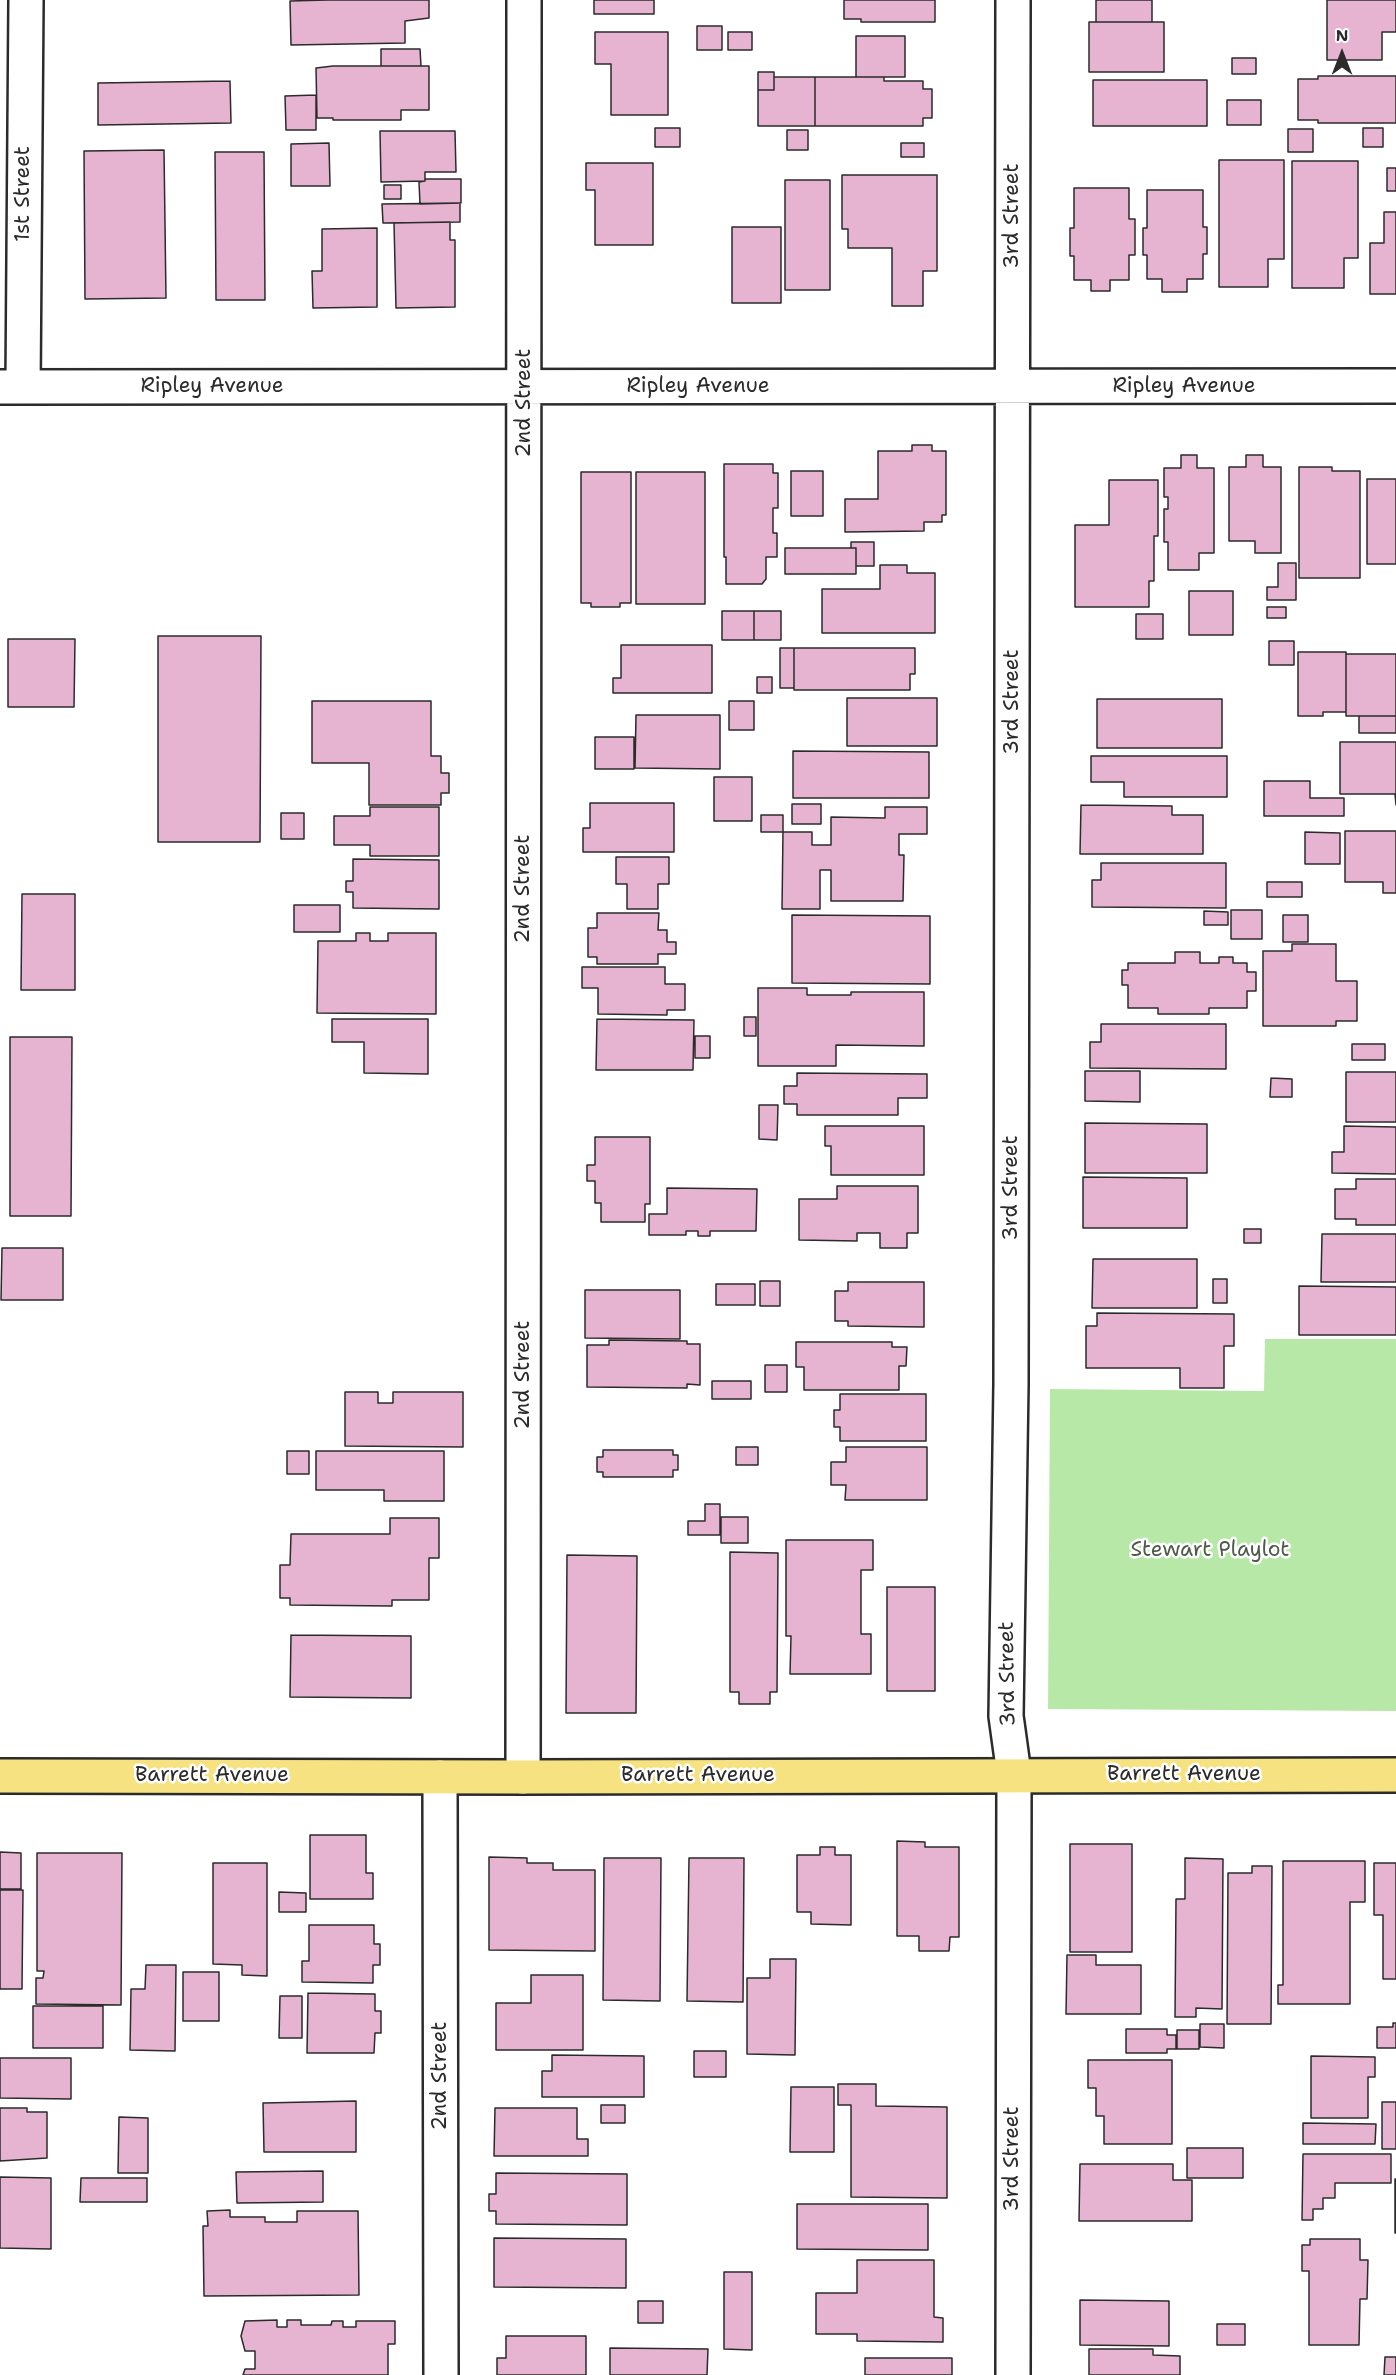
<!DOCTYPE html>
<style>
body{margin:0}
#map{position:relative;width:1396px;height:2375px;overflow:hidden;background:#fff;font-family:"Shantell Sans",sans-serif}
canvas{display:block}
.north{position:absolute;left:1312px;top:24px;width:60px;height:60px;-webkit-text-stroke:4px #fff;paint-order:stroke;rotate:0deg;font-size:16px;font-weight:700;line-height:24px;text-align:center;color:#2b2b2b}
.north::after{content:'';display:block;margin:auto;width:21px;height:27px;background:#2b2b2b;clip-path:polygon(50% 0,100% 100%,50% 72%,0 100%)}
</style>
<div id="map">
<canvas width="1396" height="2375"></canvas>
<div class="north">N</div>
</div>
<script>
const g = document.querySelector('canvas').getContext('2d');
g.lineJoin = 'round';
function paint(path, color) {
  g.fillStyle = color;
  g.fill(path, 'evenodd');
}
function toPath(rows) {
  const path = new Path2D();
  for (const r of rows) {
    path.moveTo(r[0], r[1]);
    for (let i = 2; i < r.length; i += 2) path.lineTo(r[i], r[i + 1]);
  }
  return path;
}
function stroke(path, color, width, dash) {
  g.strokeStyle = color;
  g.lineWidth = width;
  g.lineCap = dash ? 'butt' : 'round';
  g.setLineDash(dash || []);
  g.stroke(path);
}
function label(font, color, halo, rows, align = 'center') {
  g.font = font + ' "Shantell Sans",sans-serif';
  g.lineWidth = 5;
  g.setLineDash([]);
  g.textBaseline = 'middle';
  g.strokeStyle = halo;
  g.fillStyle = color;
  for (const [text, x, y, turn = 0] of rows) {
    g.save();
    g.translate(x, y);
    g.rotate((+turn || 0) * Math.PI / 180);
    g.textAlign = isNaN(turn) ? turn : align;
    if (halo) g.strokeText(text, 0, 0);
    g.fillText(text, 0, 0);
    g.restore();
  }
}
paint(toPath([
 [1265,1339,1396,1339,1396,1711,1048,1709,1050,1389,1264,1391]
]), '#b7e8a8');
const building = toPath([
 [327,0,429,0,429,18,405,21,405,43,291,45,290,1,327,0],
 [594,0,654,0,654,14,594,14,594,0],
 [844,0,935,0,935,22,861,22,861,19,844,19,844,0],
 [1096,0,1152,0,1152,22,1096,22,1096,0],
 [1327,0,1396,0,1396,32,1382,32,1382,60,1327,60,1327,0],
 [1089,22,1164,22,1164,72,1089,72,1089,22],
 [697,26,722,26,722,50,697,50,697,26],
 [595,32,668,32,668,115,611,115,611,64,595,64,595,32],
 [728,32,752,32,752,50,728,50,728,32],
 [856,36,905,36,905,77,856,77,856,36],
 [381,49,420,49,421,66,381,66,381,49],
 [1232,58,1256,58,1256,74,1232,74,1232,58],
 [333,66,429,66,429,110,401,110,401,120,333,120,333,118,317,118,316,68,333,66],
 [758,72,774,72,774,90,758,90,758,72],
 [1318,76,1396,76,1396,123,1318,123,1318,120,1298,120,1298,79,1318,79,1318,76],
 [774,77,815,77,815,126,758,126,758,90,774,90,774,77],
 [815,77,884,77,884,81,923,81,923,89,932,89,932,118,923,118,923,126,815,126,815,77],
 [1093,80,1207,80,1207,126,1093,126,1093,80],
 [230,81,231,123,98,125,98,83,230,81],
 [316,95,316,130,286,130,285,96,316,95],
 [1227,100,1261,100,1261,125,1227,125,1227,100],
 [655,128,680,128,680,147,655,147,655,128],
 [1363,128,1383,128,1383,147,1363,147,1363,128],
 [1288,129,1313,129,1313,152,1288,152,1288,129],
 [787,130,808,130,808,150,787,150,787,130],
 [380,131,455,131,456,172,425,172,425,181,381,182,380,131],
 [329,143,330,186,291,186,291,144,329,143],
 [901,143,924,143,924,157,901,157,901,143],
 [164,150,166,298,85,299,84,151,164,150],
 [215,152,264,152,265,300,216,300,215,152],
 [1219,160,1284,160,1284,259,1268,259,1268,287,1219,287,1219,160],
 [1292,161,1358,161,1358,258,1344,258,1344,288,1292,288,1292,161],
 [586,163,653,163,653,245,595,245,595,190,586,190,586,163],
 [1387,168,1396,168,1396,191,1387,191,1387,168],
 [842,175,937,175,937,271,923,271,923,306,892,306,892,248,848,248,848,229,842,229,842,175],
 [425,179,461,179,461,203,420,204,419,182,425,181,425,179],
 [785,180,830,180,830,290,785,290,785,180],
 [384,185,401,185,401,199,384,199,384,185],
 [1074,188,1129,188,1129,219,1135,219,1135,255,1129,255,1129,280,1110,280,1110,291,1091,291,1091,280,1074,280,1074,256,1070,256,1070,228,1074,228,1074,188],
 [1147,190,1203,190,1203,227,1207,227,1207,254,1203,254,1203,279,1187,279,1187,292,1162,292,1162,279,1147,279,1147,255,1143,255,1143,228,1147,228,1147,190],
 [460,203,460,222,383,223,382,204,460,203],
 [1384,212,1396,212,1396,294,1370,294,1370,243,1384,243,1384,212],
 [450,222,450,240,455,240,455,307,396,308,394,223,450,222],
 [732,227,781,227,781,303,732,303,732,227],
 [377,228,377,307,313,308,312,271,322,271,322,229,377,228],
 [912,445,932,445,932,451,946,451,946,515,942,515,942,522,924,522,924,531,845,532,845,499,878,499,878,451,912,451,912,445],
 [1181,455,1197,455,1197,468,1214,468,1214,553,1199,553,1199,570,1168,570,1168,542,1164,542,1164,509,1168,509,1168,497,1164,497,1164,468,1181,468,1181,455],
 [1246,455,1263,455,1263,467,1281,467,1281,553,1255,553,1255,541,1229,541,1229,467,1246,467,1246,455],
 [724,464,773,464,773,473,778,473,778,508,773,508,773,533,777,533,777,557,766,557,766,579,762,584,726,584,726,557,724,557,724,464],
 [1299,467,1332,467,1332,471,1360,471,1360,578,1299,578,1299,467],
 [791,471,823,471,823,516,791,516,791,471],
 [581,472,631,472,631,603,620,603,620,607,591,607,591,603,581,603,581,472],
 [636,472,705,472,705,604,636,604,636,472],
 [1367,479,1396,479,1396,564,1367,564,1367,479],
 [1109,480,1158,480,1158,536,1154,536,1154,581,1149,581,1149,607,1075,607,1075,525,1109,525,1109,480],
 [851,542,874,542,874,566,856,566,856,548,851,548,851,542],
 [785,548,856,548,856,574,785,574,785,548],
 [1278,563,1296,563,1296,600,1267,600,1267,587,1278,587,1278,563],
 [880,565,907,565,907,573,935,573,935,633,822,633,822,589,880,589,880,565],
 [1189,591,1233,591,1233,635,1189,635,1189,591],
 [1267,607,1286,607,1286,618,1267,618,1267,607],
 [722,611,754,611,754,640,722,640,722,611],
 [754,611,781,611,781,640,754,640,754,611],
 [1136,614,1163,614,1163,639,1136,639,1136,614],
 [158,636,261,636,260,842,158,842,158,636],
 [8,639,75,639,74,707,8,707,8,639],
 [1269,641,1294,641,1294,665,1269,665,1269,641],
 [621,645,712,645,712,693,613,693,613,678,621,678,621,645],
 [780,648,794,648,794,688,780,688,780,648],
 [794,648,915,648,915,674,910,674,910,690,794,690,794,648],
 [1298,652,1346,652,1346,712,1323,712,1323,716,1298,716,1298,652],
 [1346,654,1396,654,1396,716,1346,716,1346,654],
 [757,677,772,677,772,693,757,693,757,677],
 [847,698,937,698,937,746,847,746,847,698],
 [1097,699,1222,699,1222,748,1097,748,1097,699],
 [312,701,431,701,431,756,441,756,441,773,449,773,449,793,441,793,441,805,369,805,369,763,312,763,312,701],
 [729,701,754,701,754,730,729,730,729,701],
 [636,715,720,715,720,769,635,768,636,715],
 [1359,716,1396,716,1396,733,1359,733,1359,716],
 [595,737,634,737,634,769,595,769,595,737],
 [1340,742,1396,742,1396,805,1395,794,1340,794,1340,742],
 [793,751,929,752,929,798,793,798,793,751],
 [1091,756,1227,756,1227,797,1124,797,1124,782,1091,782,1091,756],
 [714,777,752,777,752,821,714,821,714,777],
 [1264,781,1310,781,1310,798,1344,798,1344,816,1264,816,1264,781],
 [590,803,674,803,674,852,583,852,583,828,590,828,590,803],
 [792,804,821,804,821,824,792,824,792,804],
 [1081,805,1172,806,1172,815,1203,815,1203,854,1080,854,1081,805],
 [370,807,439,807,439,856,370,856,370,845,334,845,334,816,370,816,370,807],
 [885,807,927,807,927,834,899,834,899,855,904,855,903,901,831,901,831,870,820,870,820,909,782,909,783,832,812,832,812,845,831,845,831,817,885,818,885,807],
 [281,813,304,813,304,839,281,839,281,813],
 [761,815,783,815,783,832,761,832,761,815],
 [1345,831,1396,831,1396,893,1383,893,1383,882,1345,882,1345,831],
 [1305,832,1340,833,1340,864,1305,864,1305,832],
 [616,857,669,857,669,884,658,884,658,909,627,909,627,884,616,884,616,857],
 [353,859,439,860,439,909,353,908,353,892,346,892,346,881,353,881,353,859],
 [1101,863,1226,863,1226,908,1092,907,1092,880,1101,880,1101,863],
 [1267,882,1302,882,1302,897,1267,897,1267,882],
 [22,894,75,894,75,990,21,990,22,894],
 [294,905,340,905,340,932,294,932,294,905],
 [1231,910,1262,910,1262,939,1231,939,1231,910],
 [1204,911,1228,912,1228,925,1204,925,1204,911],
 [597,913,659,913,658,930,667,930,667,942,676,942,676,954,658,954,658,964,597,964,597,957,588,957,588,928,597,928,597,913],
 [792,915,930,916,930,984,792,983,792,915],
 [1283,915,1308,915,1308,942,1283,942,1283,915],
 [356,933,370,933,370,941,388,941,388,933,436,933,436,1014,317,1013,318,941,356,941,356,933],
 [1292,944,1336,944,1336,981,1357,981,1357,1021,1336,1021,1336,1026,1263,1026,1263,951,1292,951,1292,944],
 [1175,952,1200,952,1200,963,1219,963,1219,957,1233,957,1233,963,1247,963,1247,972,1256,972,1256,991,1247,991,1247,1008,1209,1008,1209,1014,1158,1014,1158,1008,1128,1008,1128,985,1122,985,1122,970,1128,970,1128,963,1175,963,1175,952],
 [582,967,665,967,665,984,685,984,685,1010,667,1010,667,1015,598,1014,598,988,582,988,582,967],
 [758,988,807,988,807,995,851,995,851,992,924,992,924,1046,836,1045,836,1066,758,1066,758,988],
 [744,1017,756,1017,756,1036,744,1036,744,1017],
 [332,1019,428,1019,428,1074,364,1073,364,1042,332,1042,332,1019],
 [597,1019,694,1020,693,1070,596,1070,597,1019],
 [1101,1024,1226,1024,1226,1069,1090,1068,1090,1042,1101,1042,1101,1024],
 [695,1036,710,1036,710,1058,695,1058,695,1036],
 [10,1037,72,1037,71,1216,10,1216,10,1037],
 [1352,1044,1385,1044,1385,1060,1352,1060,1352,1044],
 [1085,1071,1140,1071,1140,1102,1085,1101,1085,1071],
 [1346,1072,1396,1072,1396,1122,1346,1122,1346,1072],
 [797,1073,927,1074,927,1098,898,1098,898,1115,797,1115,797,1104,784,1104,784,1086,797,1086,797,1073],
 [1271,1078,1292,1079,1292,1097,1270,1097,1271,1078],
 [759,1105,778,1105,777,1140,759,1139,759,1105],
 [1085,1123,1207,1124,1207,1173,1085,1173,1085,1123],
 [825,1126,924,1126,924,1175,831,1175,831,1146,825,1146,825,1126],
 [1344,1126,1396,1127,1396,1174,1332,1173,1332,1152,1344,1152,1344,1126],
 [595,1137,650,1137,650,1204,645,1204,645,1222,601,1222,601,1203,595,1203,595,1181,587,1181,587,1165,595,1165,595,1137],
 [1083,1177,1187,1178,1187,1228,1083,1228,1083,1177],
 [1356,1179,1396,1179,1396,1225,1356,1225,1356,1219,1335,1219,1335,1189,1356,1189,1356,1179],
 [837,1186,918,1186,918,1233,907,1233,907,1248,880,1248,880,1233,857,1233,857,1241,799,1240,799,1199,837,1199,837,1186],
 [667,1188,757,1189,756,1231,710,1231,710,1236,698,1236,698,1231,686,1231,686,1235,649,1235,649,1214,667,1214,667,1188],
 [1244,1229,1261,1229,1261,1243,1244,1243,1244,1229],
 [1322,1234,1396,1234,1396,1282,1321,1282,1322,1234],
 [2,1248,63,1248,63,1300,1,1300,2,1248],
 [1093,1259,1197,1259,1197,1308,1092,1308,1093,1259],
 [1213,1279,1227,1279,1227,1303,1213,1303,1213,1279],
 [760,1281,780,1281,780,1306,760,1306,760,1281],
 [848,1282,924,1282,924,1327,848,1326,848,1321,835,1321,835,1291,848,1291,848,1282],
 [716,1284,755,1284,755,1305,716,1305,716,1284],
 [1299,1286,1396,1287,1396,1335,1299,1335,1299,1286],
 [585,1290,680,1290,680,1339,585,1338,585,1290],
 [1097,1313,1234,1314,1234,1346,1224,1346,1224,1388,1180,1388,1180,1368,1086,1368,1086,1326,1097,1326,1097,1313],
 [609,1340,687,1341,687,1344,700,1344,700,1385,687,1384,687,1388,587,1387,587,1345,609,1345,609,1340],
 [796,1342,892,1342,892,1347,907,1347,906,1366,899,1366,899,1390,804,1390,804,1367,796,1367,796,1342],
 [765,1365,787,1365,787,1392,765,1392,765,1365],
 [712,1381,751,1381,751,1399,712,1399,712,1381],
 [345,1392,378,1392,378,1403,393,1403,393,1392,463,1392,463,1447,345,1446,345,1392],
 [840,1394,926,1394,926,1441,840,1441,840,1427,834,1427,834,1410,840,1410,840,1394],
 [736,1447,758,1447,758,1465,736,1465,736,1447],
 [846,1447,927,1447,927,1500,845,1500,846,1485,831,1485,831,1462,846,1462,846,1447],
 [603,1450,673,1450,673,1455,678,1455,678,1470,673,1470,673,1477,603,1477,603,1472,597,1472,597,1457,603,1457,603,1450],
 [287,1451,309,1451,309,1474,287,1474,287,1451],
 [316,1451,444,1451,444,1501,384,1501,384,1490,316,1490,316,1451],
 [705,1504,720,1504,720,1535,688,1535,688,1521,705,1521,705,1504],
 [721,1517,748,1517,748,1543,721,1543,721,1517],
 [390,1518,439,1518,439,1558,429,1558,429,1600,392,1600,392,1606,290,1605,290,1598,280,1598,280,1565,290,1565,291,1534,390,1534,390,1518],
 [786,1540,873,1540,873,1570,861,1570,861,1634,871,1634,871,1674,790,1674,791,1636,786,1636,786,1540],
 [730,1552,778,1553,777,1692,770,1692,770,1704,739,1704,739,1692,730,1692,730,1552],
 [567,1555,637,1556,636,1713,566,1713,567,1555],
 [887,1587,935,1587,935,1691,887,1691,887,1587],
 [291,1635,411,1636,411,1698,290,1697,291,1635],
 [310,1835,366,1835,366,1873,373,1873,373,1899,310,1899,310,1835],
 [897,1841,925,1842,925,1847,959,1847,959,1937,950,1937,949,1951,919,1951,919,1936,897,1936,897,1841],
 [1070,1844,1132,1844,1132,1952,1070,1952,1070,1844],
 [820,1847,835,1847,835,1855,851,1855,851,1925,811,1924,811,1912,797,1912,797,1855,820,1855,820,1847],
 [0,1852,21,1853,21,1889,0,1889,0,1852],
 [37,1853,122,1853,121,2005,36,2004,36,1978,43,1978,44,1971,37,1971,37,1853],
 [489,1857,527,1858,527,1863,553,1863,553,1870,595,1870,595,1951,489,1950,489,1857],
 [604,1858,661,1858,660,2001,603,2000,604,1858],
 [689,1858,744,1858,743,2002,687,2001,689,1858],
 [1185,1858,1223,1859,1222,2009,1196,2008,1196,2017,1175,2017,1176,1899,1185,1899,1185,1858],
 [1283,1861,1365,1861,1365,1902,1350,1902,1350,2004,1278,2004,1278,1985,1283,1985,1283,1861],
 [213,1863,267,1863,267,1976,242,1975,242,1965,213,1964,213,1863],
 [1374,1863,1396,1863,1396,1979,1383,1979,1383,1915,1374,1915,1374,1863],
 [1252,1866,1272,1866,1271,2024,1227,2024,1228,1873,1252,1873,1252,1866],
 [0,1890,23,1890,22,1989,0,1989,0,1890],
 [279,1892,306,1893,306,1912,279,1912,279,1892],
 [309,1925,374,1925,374,1944,380,1944,380,1965,373,1965,373,1983,302,1982,302,1961,309,1961,309,1925],
 [1067,1955,1096,1955,1096,1965,1141,1965,1141,2014,1066,2014,1067,1955],
 [770,1959,796,1959,795,2055,747,2054,747,1978,770,1978,770,1959],
 [146,1965,176,1965,175,2051,130,2050,131,1989,145,1989,146,1965],
 [183,1972,219,1972,219,2021,183,2021,183,1972],
 [531,1975,583,1975,583,2050,496,2050,496,2003,531,2003,531,1975],
 [308,1993,375,1994,375,2011,381,2011,381,2033,375,2033,374,2053,307,2053,308,1993],
 [280,1996,302,1996,302,2038,279,2038,280,1996],
 [33,2006,103,2006,103,2048,33,2048,33,2006],
 [1393,2023,1396,2023,1396,2048,1377,2048,1377,2027,1393,2027,1393,2023],
 [1200,2024,1224,2024,1224,2048,1200,2047,1200,2024],
 [1126,2029,1167,2029,1167,2035,1176,2035,1176,2049,1167,2049,1167,2053,1126,2053,1126,2029],
 [1177,2030,1199,2030,1199,2049,1177,2049,1177,2030],
 [694,2051,726,2051,726,2077,694,2077,694,2051],
 [552,2055,644,2056,644,2097,542,2097,542,2071,552,2071,552,2055],
 [1311,2056,1375,2057,1375,2077,1368,2077,1368,2118,1311,2118,1311,2056],
 [0,2058,71,2058,71,2099,0,2098,0,2058],
 [1088,2060,1172,2060,1172,2144,1104,2144,1104,2116,1096,2116,1096,2088,1088,2088,1088,2060],
 [838,2084,876,2084,876,2106,947,2107,947,2198,851,2197,851,2105,838,2105,838,2084],
 [791,2087,834,2087,834,2152,790,2152,791,2087],
 [356,2101,356,2152,264,2152,263,2103,356,2101],
 [1382,2102,1396,2102,1396,2149,1382,2149,1382,2102],
 [601,2105,625,2105,625,2123,601,2123,601,2105],
 [0,2108,27,2108,27,2112,47,2112,47,2158,0,2161,0,2108],
 [495,2108,577,2108,577,2139,588,2139,588,2156,494,2156,495,2108],
 [119,2117,148,2118,148,2173,118,2173,119,2117],
 [1303,2123,1376,2124,1375,2144,1303,2144,1303,2123],
 [1187,2148,1243,2148,1243,2178,1187,2178,1187,2148],
 [1303,2154,1391,2154,1391,2183,1335,2183,1335,2198,1323,2198,1323,2209,1313,2209,1313,2220,1302,2220,1303,2154],
 [1080,2164,1173,2164,1173,2180,1192,2180,1192,2221,1079,2221,1080,2164],
 [323,2171,323,2202,237,2203,236,2172,323,2171],
 [496,2173,627,2174,627,2225,496,2224,496,2211,489,2211,489,2194,496,2194,496,2173],
 [0,2177,51,2178,51,2249,0,2248,0,2177],
 [81,2178,147,2178,147,2202,80,2202,81,2178],
 [1395,2179,1396,2179,1396,2233,1395,2233,1395,2179],
 [797,2204,928,2204,928,2250,797,2249,797,2204],
 [230,2210,230,2217,265,2217,265,2222,297,2222,297,2211,358,2211,359,2295,204,2296,203,2226,208,2226,207,2211,230,2210],
 [494,2238,626,2239,626,2288,494,2287,494,2238],
 [1310,2239,1360,2239,1360,2260,1368,2260,1367,2299,1360,2299,1359,2345,1309,2345,1309,2271,1302,2271,1302,2245,1310,2245,1310,2239],
 [857,2260,934,2260,934,2317,943,2318,943,2342,857,2341,857,2334,816,2334,816,2293,857,2293,857,2260],
 [724,2272,752,2272,752,2350,724,2349,724,2272],
 [1080,2300,1169,2301,1169,2346,1080,2345,1080,2300],
 [638,2301,663,2301,663,2323,638,2323,638,2301],
 [277,2320,277,2327,287,2327,287,2320,301,2320,301,2325,331,2325,332,2321,343,2321,343,2327,356,2327,356,2321,395,2321,395,2344,388,2344,388,2375,243,2375,245,2369,255,2369,255,2351,245,2351,241,2336,245,2321,277,2320],
 [1217,2324,1245,2324,1245,2345,1217,2345,1217,2324],
 [506,2336,586,2336,586,2375,497,2375,497,2358,506,2358,506,2336],
 [610,2348,708,2349,707,2375,610,2375,610,2348],
 [1089,2349,1153,2349,1153,2355,1180,2356,1180,2375,1089,2375,1089,2349],
 [1385,2357,1396,2357,1396,2375,1384,2375,1385,2357],
 [865,2358,952,2358,952,2375,865,2375,865,2358]
]);
paint(building, '#e6b3d0');
stroke(building, '#2b2b2b', 1.5);
const minor = toPath([
 [0,387,1396,386],
 [23,387,26,0],
 [440,1777,441,2375],
 [523,1777,524,0],
 [1013,2375,1014,1774,1006,1716,1011,1384,1013,0]
]);
const major = toPath([
 [0,1776,523,1777,1396,1775]
]);
stroke(minor, '#2b2b2b', 38);
stroke(major, '#2b2b2b', 38);
stroke(minor, '#fff', 33);
stroke(major, '#f6e281', 33);
label('21px', '#2b2b2b', '#fff', [
 ["1st Street",24,194,-90],
 ["3rd Street",1013,216,-90],
 ["Ripley Avenue",212,387],
 ["Ripley Avenue",698,387],
 ["Ripley Avenue",1184,387],
 ["2nd Street",525,403,-90],
 ["3rd Street",1013,702,-90],
 ["2nd Street",524,889,-90],
 ["3rd Street",1012,1188,-90],
 ["2nd Street",524,1375,-90],
 ["3rd Street",1008,1674,-91],
 ["Barrett Avenue",1184,1775],
 ["Barrett Avenue",212,1776],
 ["Barrett Avenue",698,1776],
 ["2nd Street",441,2076,-90],
 ["3rd Street",1013,2159,-90]
]);
label('21px', '#4e5a4a', '#fff', [
 ["Stewart Playlot",1210,1551]
]);
</script>
